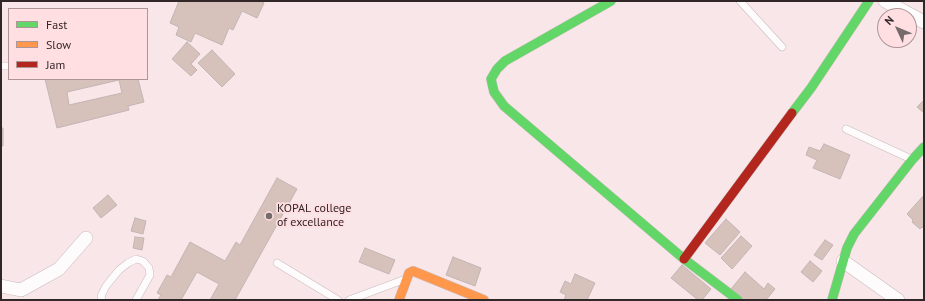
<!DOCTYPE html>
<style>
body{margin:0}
#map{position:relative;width:925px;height:301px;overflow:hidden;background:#f8e6e8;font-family:"PT Sans",sans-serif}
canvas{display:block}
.frame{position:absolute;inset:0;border:2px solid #322728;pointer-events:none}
.legend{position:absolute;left:8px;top:8px;width:140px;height:72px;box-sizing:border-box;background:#ffdfe2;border:1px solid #ad9598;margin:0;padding:5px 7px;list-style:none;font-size:12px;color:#322728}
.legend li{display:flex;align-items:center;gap:8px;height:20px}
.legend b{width:20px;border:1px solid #ad9598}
.north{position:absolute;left:877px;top:8px;width:40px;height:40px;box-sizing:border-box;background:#ffdfe2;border:1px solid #ad9598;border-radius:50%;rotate:314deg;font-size:11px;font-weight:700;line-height:16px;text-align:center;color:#322728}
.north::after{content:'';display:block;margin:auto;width:14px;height:18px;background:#776a6b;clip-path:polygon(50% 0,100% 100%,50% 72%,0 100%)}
</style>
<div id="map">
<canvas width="925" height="301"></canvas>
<div class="frame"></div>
<ul class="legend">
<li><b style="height:5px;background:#63d668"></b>Fast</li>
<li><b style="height:5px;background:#ff974d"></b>Slow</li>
<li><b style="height:5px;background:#b3261e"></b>Jam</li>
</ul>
<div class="north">N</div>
</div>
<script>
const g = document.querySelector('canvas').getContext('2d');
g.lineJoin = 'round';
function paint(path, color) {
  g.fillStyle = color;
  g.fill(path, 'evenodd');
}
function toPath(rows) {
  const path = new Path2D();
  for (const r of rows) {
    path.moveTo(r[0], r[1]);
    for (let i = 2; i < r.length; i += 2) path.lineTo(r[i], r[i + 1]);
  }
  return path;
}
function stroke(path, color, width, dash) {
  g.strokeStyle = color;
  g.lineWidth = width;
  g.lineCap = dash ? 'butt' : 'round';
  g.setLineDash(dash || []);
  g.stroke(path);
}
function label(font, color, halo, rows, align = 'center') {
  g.font = font + ' "PT Sans",sans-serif';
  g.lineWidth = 3.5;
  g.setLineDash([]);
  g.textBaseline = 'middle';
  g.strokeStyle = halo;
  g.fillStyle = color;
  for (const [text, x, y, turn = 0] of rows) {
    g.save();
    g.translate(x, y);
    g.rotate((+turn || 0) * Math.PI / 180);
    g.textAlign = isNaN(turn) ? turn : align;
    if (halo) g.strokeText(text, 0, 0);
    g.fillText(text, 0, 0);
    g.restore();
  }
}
const building = toPath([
 [179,1,260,1,264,3,257,18,242,11,233,30,229,28,222,45,195,33,191,42,176,35,179,27,170,23,179,1],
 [187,42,200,54,191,64,197,70,191,76,172,59,187,42],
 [212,50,235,74,222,87,198,63,212,50],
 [45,79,138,79,144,102,128,106,129,110,57,128,45,79],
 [119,80,122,93,69,105,67,92,119,80],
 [924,100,924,113,917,107,924,100],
 [1,128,3,128,3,146,1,146,1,128],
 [824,144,850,155,840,179,813,168,817,160,806,155,809,147,820,151,824,144],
 [277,178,297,189,235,300,210,300,219,284,197,272,181,300,158,300,161,295,157,293,167,275,171,277,190,242,225,261,236,242,240,245,277,178],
 [108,195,117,205,101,218,93,208,108,195],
 [924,195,924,229,922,227,920,229,912,222,913,220,907,214,924,195],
 [135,218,146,221,143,234,131,231,135,218],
 [726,219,740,232,720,255,705,243,726,219],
 [741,236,752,246,732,269,721,258,741,236],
 [135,237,144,238,142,250,133,248,135,237],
 [825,240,833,245,822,260,814,255,825,240],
 [365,248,395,260,389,274,359,262,365,248],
 [453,257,481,268,475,286,446,275,453,257],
 [810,261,822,271,813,282,801,272,810,261],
 [682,265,711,289,702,300,698,300,671,278,682,265],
 [745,272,764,289,768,283,775,289,766,300,743,300,731,289,745,272],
 [575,274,595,283,587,300,564,300,566,295,560,292,565,281,571,284,575,274]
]);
paint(building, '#d6c1bb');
stroke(building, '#c2b5b4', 1);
const lane = toPath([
 [740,1,782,47],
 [1,66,9,66],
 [846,129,911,159],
 [277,263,338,300],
 [102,300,101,296,106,286,119,270,128,263,136,259,143,261,149,268,150,275,136,300],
 [349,300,403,280]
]);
const street = toPath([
 [885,1,924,22],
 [843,261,898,300],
 [1,286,21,290,59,269,86,238]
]);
const fast = toPath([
 [611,1,505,61,497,69,491,79,494,92,504,106,684,259,738,300],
 [792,113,811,88,869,1],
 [832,300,847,248,854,234,912,160,924,147]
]);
const slow = toPath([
 [399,300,409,273,413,271,484,300]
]);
const jam = toPath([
 [684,259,792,113]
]);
stroke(lane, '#c8bbbc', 8);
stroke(street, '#c8bbbc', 14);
stroke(fast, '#c8bbbc', 10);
stroke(slow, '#c8bbbc', 10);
stroke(jam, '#c8bbbc', 10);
stroke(lane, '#fefbfc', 7);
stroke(street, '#fefbfc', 13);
stroke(fast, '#63d668', 9);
stroke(slow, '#ff974d', 9);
stroke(jam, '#b3261e', 9);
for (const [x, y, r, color] of [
 [269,216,4,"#776a6b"]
]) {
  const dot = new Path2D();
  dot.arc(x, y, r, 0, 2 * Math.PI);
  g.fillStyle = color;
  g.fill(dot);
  stroke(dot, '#ffdfe2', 1.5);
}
label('12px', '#322728', '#ffdfe2', [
 ["KOPAL college",277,209],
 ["of excellance",277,223]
], 'left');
</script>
